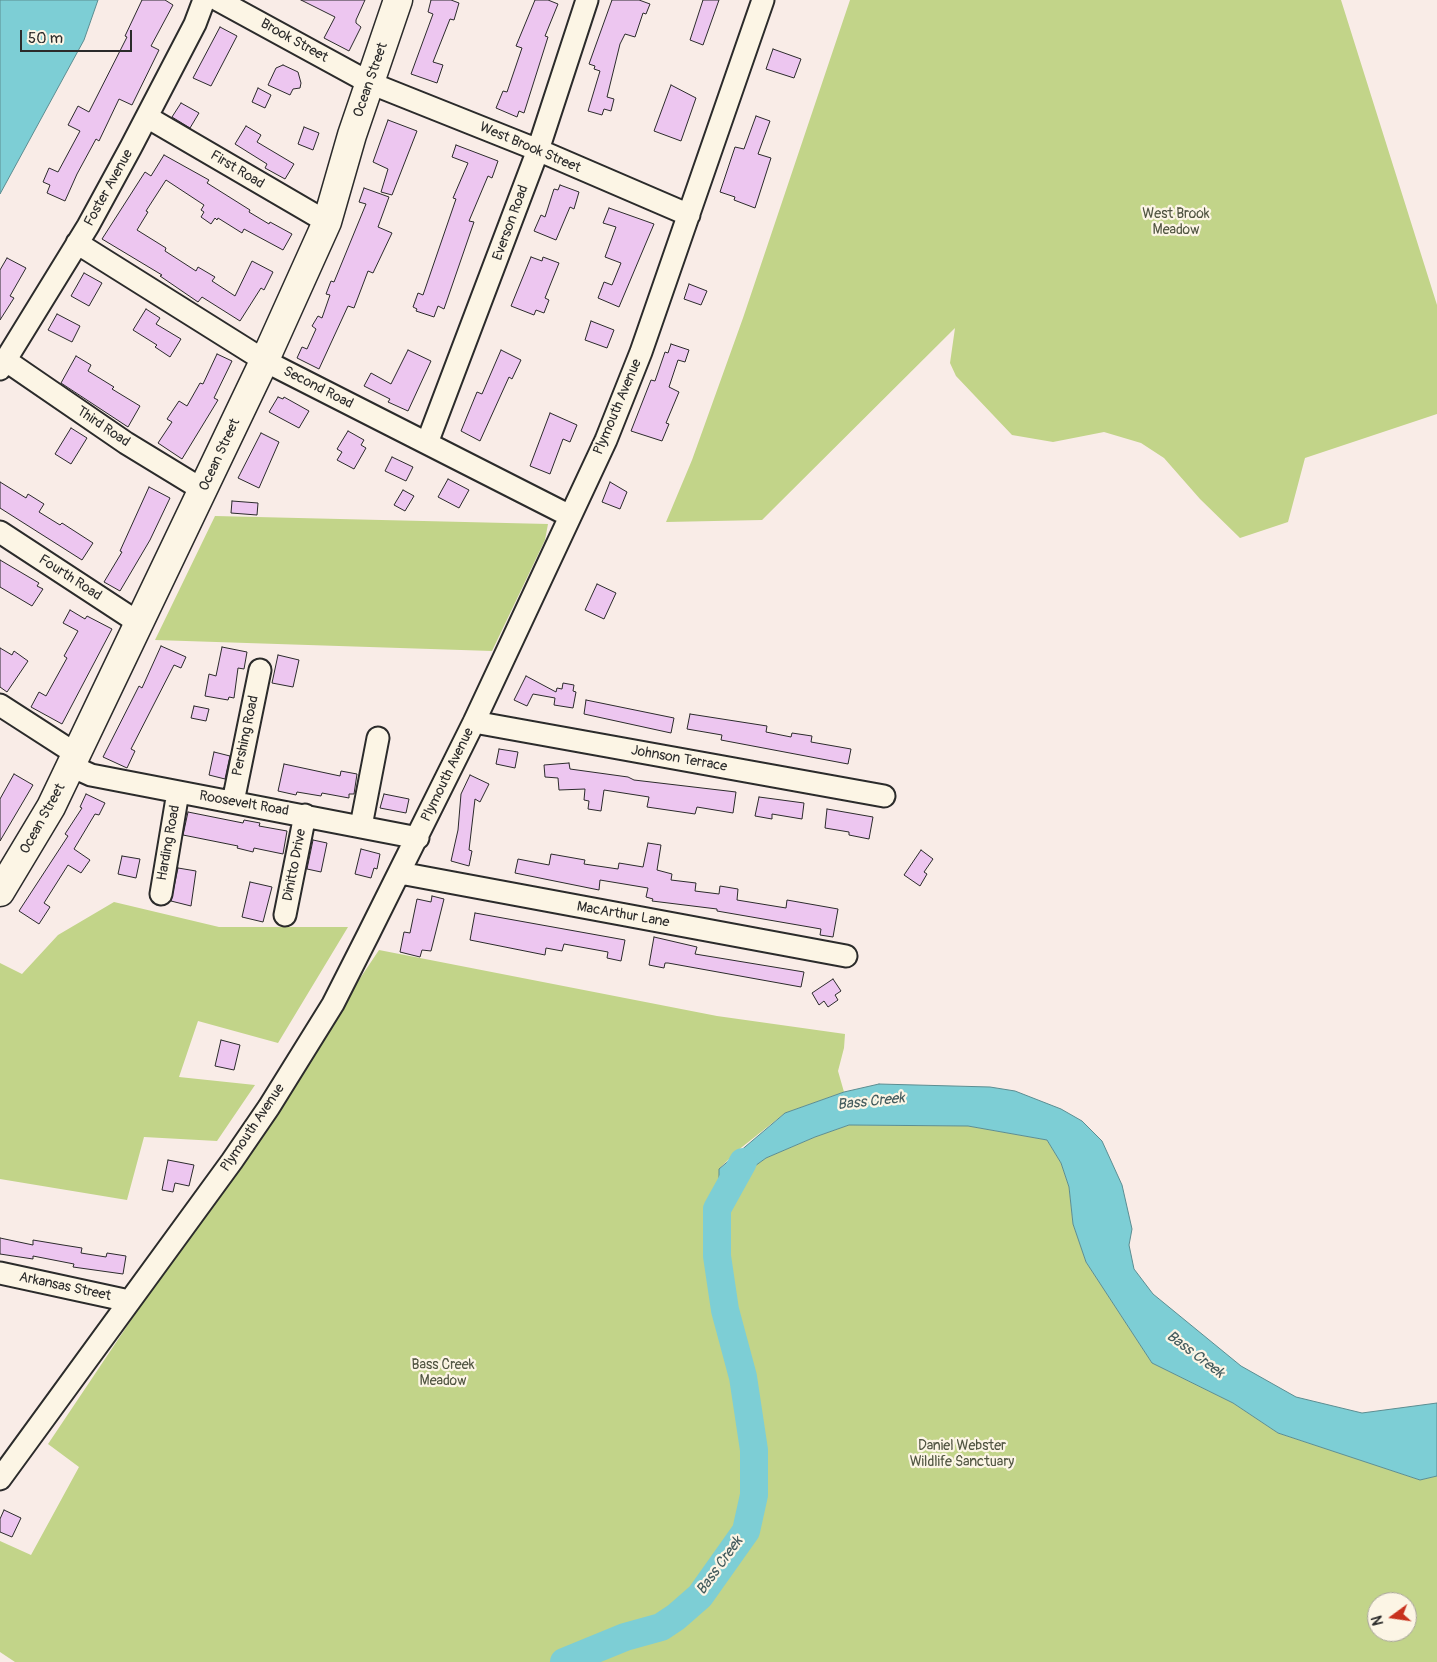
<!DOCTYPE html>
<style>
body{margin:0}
#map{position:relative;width:1437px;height:1662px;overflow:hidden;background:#f9ece7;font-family:Pangolin,sans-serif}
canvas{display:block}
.north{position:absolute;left:1367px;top:1592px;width:50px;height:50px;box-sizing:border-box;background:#fcf5e5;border:1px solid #a8a49b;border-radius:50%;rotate:256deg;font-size:14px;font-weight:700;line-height:20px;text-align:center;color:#2b2b2b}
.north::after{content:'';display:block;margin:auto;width:18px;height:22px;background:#c8321e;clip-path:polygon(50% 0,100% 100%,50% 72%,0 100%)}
.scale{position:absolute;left:20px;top:30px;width:112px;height:22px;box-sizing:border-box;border:2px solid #2b2b2b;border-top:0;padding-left:6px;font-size:15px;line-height:18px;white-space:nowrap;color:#2b2b2b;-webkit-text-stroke:4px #fcf5e5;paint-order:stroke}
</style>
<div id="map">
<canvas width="1437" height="1662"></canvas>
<div class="north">N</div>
<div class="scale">50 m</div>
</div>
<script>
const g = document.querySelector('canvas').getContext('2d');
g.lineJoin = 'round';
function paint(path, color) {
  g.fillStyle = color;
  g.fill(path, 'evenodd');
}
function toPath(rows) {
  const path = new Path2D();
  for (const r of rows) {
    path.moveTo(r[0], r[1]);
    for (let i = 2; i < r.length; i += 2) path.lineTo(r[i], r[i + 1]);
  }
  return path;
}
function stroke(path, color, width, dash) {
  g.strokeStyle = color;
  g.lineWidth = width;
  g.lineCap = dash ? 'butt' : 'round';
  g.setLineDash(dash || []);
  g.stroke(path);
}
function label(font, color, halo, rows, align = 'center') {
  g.font = font + ' Pangolin,sans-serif';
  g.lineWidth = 4.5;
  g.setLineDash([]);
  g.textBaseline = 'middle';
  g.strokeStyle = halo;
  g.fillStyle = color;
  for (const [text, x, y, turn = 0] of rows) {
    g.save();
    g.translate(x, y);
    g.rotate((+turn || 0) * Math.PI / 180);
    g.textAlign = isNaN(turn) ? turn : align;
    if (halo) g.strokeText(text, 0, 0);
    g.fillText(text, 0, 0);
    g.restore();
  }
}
paint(toPath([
 [850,0,1341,0,1437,305,1437,414,1305,458,1288,522,1240,538,1200,499,1164,458,1141,443,1104,432,1053,442,1012,435,956,376,950,363,955,328,762,520,666,522,692,460,743,318],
 [215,516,548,524,545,540,492,651,155,640],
 [114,902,219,927,348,927,278,1043,198,1021,179,1077,255,1085,217,1141,144,1137,127,1200,0,1179,0,963,22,974,58,935],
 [379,950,717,1016,845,1034,844,1048,838,1071,844,1092,785,1113,737,1151,719,1169,731,1197,748,1171,766,1158,815,1137,849,1125,968,1126,1047,1140,1061,1163,1069,1187,1073,1224,1086,1262,1152,1363,1233,1403,1278,1433,1420,1480,1437,1476,1437,1662,15,1662,0,1652,0,1541,31,1555,79,1467,48,1444],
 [1377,1602,1407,1602,1407,1632,1377,1632]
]), '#c2d489');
const water = toPath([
 [0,0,98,0,84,40,0,194,0,0],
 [879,1084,990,1087,1015,1091,1061,1109,1082,1121,1102,1141,1122,1185,1132,1229,1129,1245,1134,1269,1153,1294,1241,1366,1296,1397,1362,1413,1437,1403,1437,1476,1420,1480,1278,1433,1233,1403,1152,1363,1086,1262,1073,1224,1069,1187,1061,1163,1047,1140,968,1126,849,1125,815,1137,766,1158,748,1171,731,1198,723,1194,719,1185,719,1169,785,1113,844,1092,879,1084]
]);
paint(water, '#7dced5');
stroke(water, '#5c8d91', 1);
stroke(toPath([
 [564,1662,625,1637,661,1627,676,1617,700,1596,746,1531,754,1495,754,1450,743,1377,725,1310,717,1256,717,1209,743,1162]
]), '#7dced5', 28);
const building = toPath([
 [142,0,165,0,173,5,151,46,159,50,132,105,119,99,99,141,96,139,77,174,65,201,47,193,50,185,43,182,49,168,58,172,80,131,68,125,78,106,89,112,127,37,125,36,142,0],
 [301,0,365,0,356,20,356,23,361,27,349,51,324,38,335,17,301,0],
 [431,0,451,0,459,3,454,20,450,19,433,62,443,65,437,83,411,74,433,14,428,12,431,0],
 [535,0,548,0,558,4,545,36,548,37,524,113,519,111,517,117,496,108,503,91,507,92,522,48,516,46,535,0],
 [612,0,639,0,650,4,646,14,643,13,635,37,625,34,620,44,607,97,614,99,611,111,604,109,602,115,588,111,600,71,594,69,595,66,589,64,612,0],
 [703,0,719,0,703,45,690,40,703,0],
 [220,27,237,36,211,86,193,78,220,27],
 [773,49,801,59,794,78,766,69,773,49],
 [283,65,298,72,301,83,300,88,293,89,290,95,268,85,276,68,283,65],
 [671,85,696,98,681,141,654,131,671,85],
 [258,88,271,95,265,108,252,102,258,88],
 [181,103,199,113,190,128,172,117,181,103],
 [756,116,770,121,758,154,771,158,755,208,734,200,735,197,720,192,735,147,744,149,756,116],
 [388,120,417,131,392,195,381,192,388,169,373,162,388,120],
 [246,126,261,135,257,142,294,164,285,179,265,168,267,164,235,144,246,126],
 [304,127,319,133,313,150,298,144,304,127],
 [456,145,498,161,492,178,488,176,469,221,474,222,444,309,438,306,434,317,416,311,417,309,413,307,418,293,423,295,456,199,453,198,468,163,452,157,456,145],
 [164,155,209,180,207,183,250,210,249,212,269,224,270,222,292,234,283,250,244,229,242,233,218,218,217,220,215,218,211,224,201,217,204,212,201,210,204,205,166,180,146,211,148,212,137,230,166,248,165,251,196,271,198,267,215,277,212,281,235,296,252,261,273,272,264,290,261,288,240,321,202,297,198,302,160,276,162,275,102,239,145,172,151,176,164,155],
 [560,185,579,192,574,209,570,207,556,240,534,231,541,215,545,217,554,189,558,190,560,185],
 [364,188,389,197,378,227,392,233,373,273,368,271,354,308,348,306,319,369,297,358,302,347,307,349,316,329,312,326,318,316,322,318,330,295,326,294,331,281,334,282,366,204,359,202,364,188],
 [609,208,654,224,619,307,598,298,604,282,612,285,621,263,605,257,616,227,603,223,609,208],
 [531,257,542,261,543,257,559,263,545,298,549,300,544,313,536,310,534,315,511,306,531,257],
 [7,258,26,268,10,296,14,298,0,320,0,270,7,258],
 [84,273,102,283,89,306,71,296,84,273],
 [689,284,707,291,701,305,684,299,689,284],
 [146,309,160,318,156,324,181,339,170,357,155,347,157,345,133,330,146,309],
 [57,314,80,326,72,342,48,330,57,314],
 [591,321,614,330,607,348,585,340,591,321],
 [671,344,689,350,685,362,678,360,669,387,679,392,666,423,669,424,662,441,631,431,651,380,655,381,665,352,668,353,671,344],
 [408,350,431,361,408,411,388,402,390,399,364,386,371,373,391,384,408,350],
 [501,350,521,360,512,379,509,377,480,441,461,431,477,392,482,394,501,350],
 [217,354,232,361,214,398,218,400,182,459,158,443,172,422,167,419,179,401,187,406,200,383,203,384,217,354],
 [76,356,91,365,88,371,114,387,112,389,140,406,128,427,61,383,76,356],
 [278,397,283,399,284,397,309,411,299,428,269,412,278,397],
 [550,413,577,425,570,442,563,439,550,474,530,466,550,413],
 [71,428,87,438,71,464,55,454,71,428],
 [348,431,364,440,361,445,366,448,354,469,337,460,342,452,337,449,348,431],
 [261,433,279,442,259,488,238,478,261,433],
 [392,457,413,467,406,481,385,471,392,457],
 [448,479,469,490,459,508,438,497,448,479],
 [0,482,26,498,28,494,44,504,39,512,60,525,62,523,93,543,82,560,0,508,0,482],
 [610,482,627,492,620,509,602,502,610,482],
 [149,487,170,498,150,540,120,591,104,582,122,552,120,551,149,487],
 [403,490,414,496,405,511,394,505,403,490],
 [232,501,258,503,257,515,231,513,232,501],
 [0,560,39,583,37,586,43,589,32,606,0,587,0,560],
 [597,584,616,593,604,619,585,610,597,584],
 [70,610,85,619,87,616,112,629,62,724,31,707,39,692,46,696,67,658,64,656,78,631,63,623,70,610],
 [161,646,186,657,181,668,174,665,131,749,135,751,127,768,103,757,139,686,142,688,161,646],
 [222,647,247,652,244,669,238,668,234,698,229,697,228,700,205,696,209,674,216,676,222,647],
 [0,648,12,655,14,651,28,661,7,692,0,687,0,648],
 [278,655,299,660,293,687,272,683,278,655],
 [526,676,556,692,557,688,562,689,563,683,574,685,573,691,576,692,573,708,554,705,555,698,533,694,527,706,514,700,526,676],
 [586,700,674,718,671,733,584,714,586,700],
 [194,706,209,709,206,721,191,718,194,706],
 [690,714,767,726,766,732,791,737,792,733,812,736,811,742,851,749,848,764,721,740,722,735,687,729,690,714],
 [499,749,518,752,515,768,496,764,499,749],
 [214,752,230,756,225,779,209,775,214,752],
 [569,763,570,769,628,777,634,780,736,792,733,813,697,807,695,814,647,807,649,797,604,790,601,811,588,809,589,801,584,800,585,789,559,790,558,778,545,777,544,765,569,763],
 [284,764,340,776,341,771,357,774,354,794,349,794,349,798,322,793,321,796,297,792,296,795,278,791,284,764],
 [14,774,33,785,0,841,0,799,14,774],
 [470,775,489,784,480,802,475,799,469,850,472,851,469,866,451,861,458,830,461,794,470,775],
 [86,794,105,803,99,815,95,814,74,849,90,860,81,873,68,865,44,903,50,907,39,924,19,911,68,836,65,834,82,808,80,807,86,794],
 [384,794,409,799,406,813,380,808,384,794],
 [759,797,804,803,802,819,772,814,772,819,755,816,759,797],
 [827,809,873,817,869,839,849,835,849,832,825,828,827,809],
 [188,812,243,823,244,820,260,823,259,826,287,831,283,854,254,848,253,852,237,848,238,846,183,835,188,812],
 [313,840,327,843,321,872,307,869,313,840],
 [648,843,661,845,657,870,672,874,671,880,696,883,695,891,719,894,720,886,738,889,737,900,786,908,787,900,838,909,833,937,820,935,821,929,717,911,717,909,652,901,653,899,646,897,648,888,600,880,599,890,515,873,518,859,549,865,551,854,585,860,584,864,618,869,619,863,643,867,648,843],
 [361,849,380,854,377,869,374,868,371,878,355,874,361,849],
 [921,850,933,859,924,872,927,874,920,886,904,875,921,850],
 [122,856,140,859,136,878,118,874,122,856],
 [178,868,196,871,191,906,171,901,178,868],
 [250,882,272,887,263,922,242,917,250,882],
 [432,896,444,899,431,951,422,950,420,957,400,952,404,932,410,933,417,899,431,902,432,896],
 [475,913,625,940,621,961,607,958,608,952,564,944,562,951,546,948,545,955,470,940,475,913],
 [654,937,697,947,695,954,804,972,801,987,668,963,665,963,664,968,649,965,654,937],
 [833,979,841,991,835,995,838,1000,828,1007,824,1001,819,1005,812,993,833,979],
 [221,1040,240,1045,234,1070,215,1066,221,1040],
 [168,1160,194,1165,189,1186,175,1183,173,1192,162,1190,168,1160],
 [0,1238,33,1245,33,1240,63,1245,82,1248,81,1253,106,1257,107,1253,126,1256,123,1274,73,1267,74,1264,33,1256,33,1259,0,1254,0,1238],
 [4,1510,21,1518,12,1537,0,1532,0,1519,4,1510]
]);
paint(building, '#edc6f0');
stroke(building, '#2b2b2b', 1);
const minor = toPath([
 [218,0,370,83,538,150,689,215],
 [147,117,327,222],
 [77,243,265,361,570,516],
 [5,360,126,443,203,490],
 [0,369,88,226,131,147,195,24,204,0],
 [427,443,538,150,587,0],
 [0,532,139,623],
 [0,705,76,754],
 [474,722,884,796],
 [71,766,91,775,418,838],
 [233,802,260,670],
 [361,826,378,738],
 [400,873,846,956],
 [161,894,178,792],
 [285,915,305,815],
 [0,1273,129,1301],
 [0,1479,232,1161,269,1107,333,1004,368,935,474,722,606,440,641,352,763,0]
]);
const major = toPath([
 [0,892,51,807,268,353,327,222,352,135,398,0]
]);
stroke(minor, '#2b2b2b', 25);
stroke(major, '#2b2b2b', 31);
stroke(minor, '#fcf5e5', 21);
stroke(major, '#fcf5e5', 28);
label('14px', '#2b2b2b', '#fcf5e5', [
 ["Brook Street",294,41,29],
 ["Ocean Street",371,80,-71],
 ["West Brook Street",530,148,23],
 ["First Road",237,170,31],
 ["Foster Avenue",109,188,-61],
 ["Everson Road",511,223,-70],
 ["Second Road",318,388,27],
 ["Plymouth Avenue",618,407,-67],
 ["Third Road",103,427,34],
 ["Ocean Street",220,455,-65],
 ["Fourth Road",70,578,33],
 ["Pershing Road",246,736,-78],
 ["Johnson Terrace",679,759,10],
 ["Plymouth Avenue",448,775,-64],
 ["Roosevelt Road",244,804,10],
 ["Ocean Street",43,819,-61],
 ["Harding Road",169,843,-80],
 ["Dinitto Drive",295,865,-79],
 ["MacArthur Lane",623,915,10],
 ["Plymouth Avenue",253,1128,-56],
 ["Arkansas Street",65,1287,12]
]);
label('14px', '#515542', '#fcf5e5', [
 ["West Brook",1176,214],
 ["Meadow",1176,230],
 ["Bass Creek",443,1365],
 ["Meadow",443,1381],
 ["Daniel Webster",962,1446],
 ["Wildlife Sanctuary",962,1462]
]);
label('italic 15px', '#445c5e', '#fcf5e5', [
 ["Bass Creek",871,1102,-6],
 ["Bass Creek",1195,1355,37],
 ["Bass Creek",720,1566,-54]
]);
</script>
